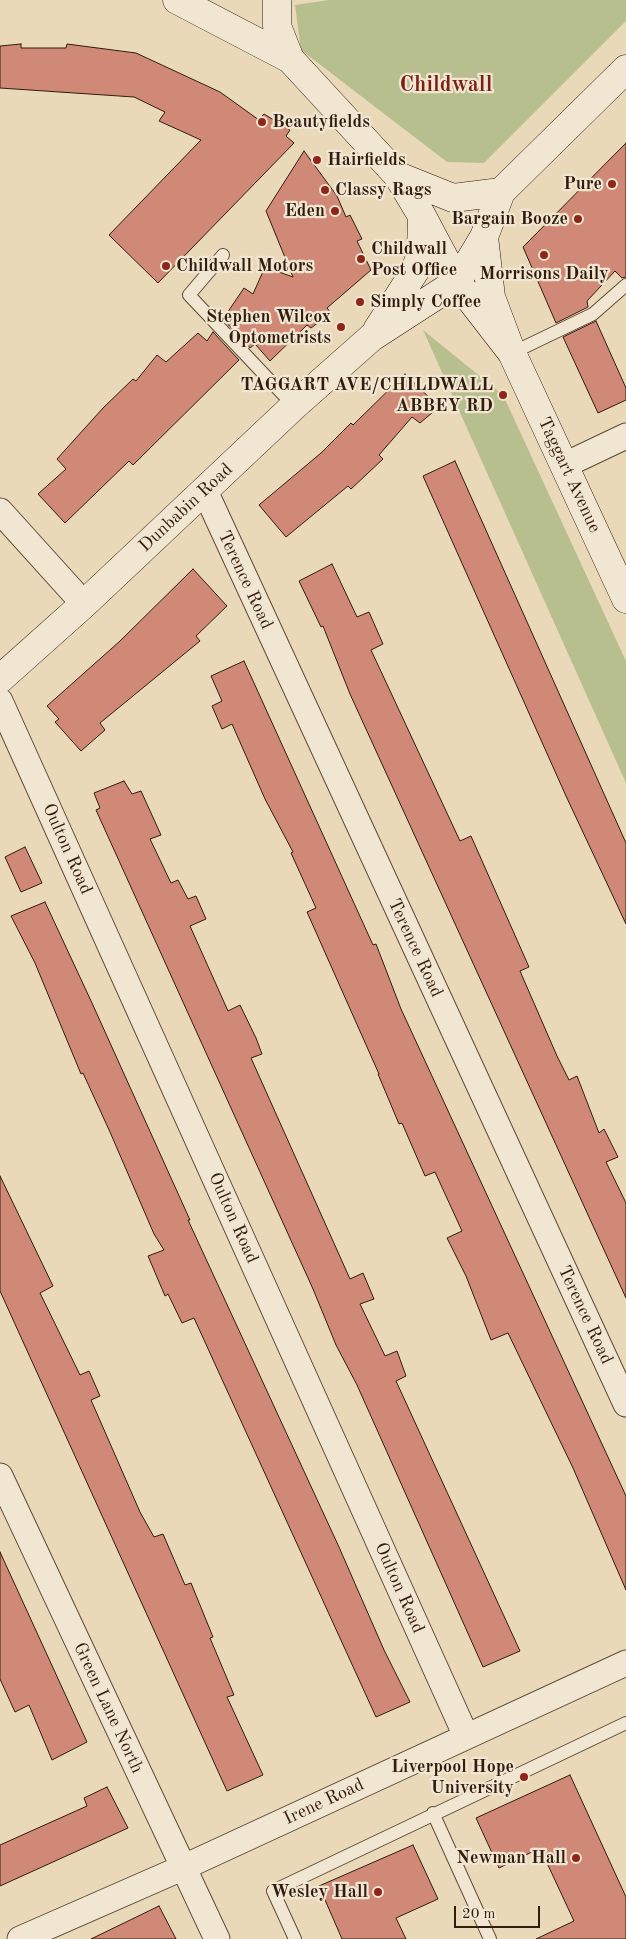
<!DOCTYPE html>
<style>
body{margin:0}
#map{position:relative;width:626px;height:1939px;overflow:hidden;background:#ead9b9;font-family:"Old Standard TT",serif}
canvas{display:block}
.scale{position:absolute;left:454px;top:1906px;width:86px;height:22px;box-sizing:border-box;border:2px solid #311c0d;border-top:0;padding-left:6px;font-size:15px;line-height:18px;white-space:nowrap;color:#311c0d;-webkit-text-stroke:4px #f1e6d2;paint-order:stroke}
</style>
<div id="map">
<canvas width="626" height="1939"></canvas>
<div class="scale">20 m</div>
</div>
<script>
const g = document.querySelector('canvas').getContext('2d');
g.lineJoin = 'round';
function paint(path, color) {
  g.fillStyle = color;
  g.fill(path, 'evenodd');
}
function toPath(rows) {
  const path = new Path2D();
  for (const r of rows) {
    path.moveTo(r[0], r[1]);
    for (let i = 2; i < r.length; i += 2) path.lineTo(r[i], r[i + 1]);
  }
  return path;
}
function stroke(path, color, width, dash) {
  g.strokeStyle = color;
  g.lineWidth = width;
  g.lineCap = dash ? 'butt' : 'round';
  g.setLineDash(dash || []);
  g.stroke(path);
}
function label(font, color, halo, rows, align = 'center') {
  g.font = font + ' "Old Standard TT",serif';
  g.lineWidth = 4.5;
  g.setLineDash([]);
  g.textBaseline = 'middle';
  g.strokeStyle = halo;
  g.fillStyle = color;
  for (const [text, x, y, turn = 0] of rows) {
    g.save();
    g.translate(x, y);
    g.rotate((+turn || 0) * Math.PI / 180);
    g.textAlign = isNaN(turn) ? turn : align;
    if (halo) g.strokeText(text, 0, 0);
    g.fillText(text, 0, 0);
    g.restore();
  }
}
paint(toPath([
 [329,0,626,0,626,21,484,163,447,162,301,50,295,5],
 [423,330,503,395,626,661,626,783]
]), '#b7bf8f');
const building = toPath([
 [21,44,21,48,66,48,67,44,136,53,220,92,259,120,264,114,290,130,286,136,294,143,158,283,109,235,201,140,159,121,165,112,134,97,0,88,0,46,21,44],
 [626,143,626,277,622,278,615,271,587,301,588,307,556,323,523,247,626,143],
 [304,151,337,196,346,217,350,215,362,239,357,241,371,270,327,308,331,313,311,328,307,325,270,361,255,344,250,348,223,319,244,288,253,294,265,267,293,277,266,211,304,151],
 [596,321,626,388,626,400,598,413,563,337,596,321],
 [213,332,239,360,133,465,129,461,65,523,38,494,66,469,57,459,103,408,133,379,136,381,157,355,166,362,198,333,207,341,213,332],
 [405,374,439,407,420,423,412,417,379,455,383,459,351,489,348,486,286,537,259,505,321,453,351,423,353,425,405,374],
 [455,461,626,843,626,924,566,796,423,476,455,461],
 [332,564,357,617,369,612,383,644,371,650,460,841,471,836,529,967,520,971,557,1056,569,1080,577,1076,599,1133,604,1129,618,1157,606,1162,626,1203,626,1298,350,694,323,626,321,627,299,581,332,564],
 [193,569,227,606,196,636,200,641,100,723,105,730,81,751,55,722,59,719,47,706,120,641,193,569],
 [244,661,373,945,376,944,401,1009,626,1496,626,1590,573,1468,508,1333,491,1340,466,1276,447,1238,462,1231,435,1172,425,1176,402,1123,399,1124,378,1074,379,1074,307,912,316,908,291,853,293,852,265,799,232,724,222,729,212,706,222,701,211,676,244,661],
 [124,781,132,794,141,791,161,835,150,839,171,883,178,880,188,899,196,896,206,919,190,926,228,1011,240,1005,256,1038,262,1054,251,1058,350,1279,363,1273,374,1299,360,1304,385,1356,397,1351,406,1376,396,1381,520,1651,483,1667,357,1385,336,1345,313,1289,96,810,100,808,94,793,124,781],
 [25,847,42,883,21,892,5,857,25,847],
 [45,902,92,1003,190,1220,188,1220,339,1547,384,1650,410,1702,376,1717,194,1318,182,1323,168,1294,165,1296,148,1256,164,1250,154,1234,110,1132,83,1073,81,1074,35,963,11,916,45,902],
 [0,1176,53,1286,40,1293,80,1375,89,1371,100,1396,91,1400,140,1512,154,1537,163,1534,185,1585,191,1583,213,1637,210,1638,234,1695,227,1697,263,1775,227,1791,0,1291,0,1176],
 [0,1552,87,1742,52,1760,29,1705,15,1712,0,1679,0,1552],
 [570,1775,626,1897,626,1939,536,1939,574,1921,540,1848,499,1868,476,1818,570,1775],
 [107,1787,128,1828,0,1886,0,1845,87,1806,84,1798,107,1787],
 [413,1845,438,1899,396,1918,406,1939,342,1939,319,1886,413,1845],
 [159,1906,176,1939,91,1939,159,1906]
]);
paint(building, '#d18977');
stroke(building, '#311c0d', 1);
const lane = toPath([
 [223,255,189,295,294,406],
 [512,353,593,314,626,285],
 [433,1813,490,1939],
 [295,1939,273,1891,626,1723]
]);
const street = toPath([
 [565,465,626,436],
 [205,491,626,1404],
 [0,511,84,604],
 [0,701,466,1736],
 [0,1476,217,1939],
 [20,1939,182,1868,626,1663]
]);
const secondary = toPath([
 [177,0,290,59,398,176,422,216,457,282,512,353],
 [277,0,277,26,290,59],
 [398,176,453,198,501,192],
 [484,237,491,297,512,353,626,599],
 [377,330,415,271,421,253,422,217],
 [0,679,84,604,294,406,372,337,457,282,484,237,501,192,626,69]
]);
stroke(lane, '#5f4b38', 14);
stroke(street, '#5f4b38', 27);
stroke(secondary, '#311c0d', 29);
stroke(lane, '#f1e6d2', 12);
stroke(street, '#f1e6d2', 25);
stroke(secondary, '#f1e6d2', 28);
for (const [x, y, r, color] of [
 [262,122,5,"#8f2418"],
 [317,160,5,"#8f2418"],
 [612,184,5,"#8f2418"],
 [325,190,5,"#8f2418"],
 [335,211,5,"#8f2418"],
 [578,219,5,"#8f2418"],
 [544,255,5,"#8f2418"],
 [361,259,5,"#8f2418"],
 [166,266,5,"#8f2418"],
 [360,302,5,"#8f2418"],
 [341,327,5,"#8f2418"],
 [503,395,5,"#8f2418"],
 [524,1777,5,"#8f2418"],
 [576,1858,5,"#8f2418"],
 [378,1892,5,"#8f2418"]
]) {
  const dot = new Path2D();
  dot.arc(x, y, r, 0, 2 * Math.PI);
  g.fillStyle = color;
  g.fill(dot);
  stroke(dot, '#f1e6d2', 2);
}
label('bold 18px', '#311c0d', '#f1e6d2', [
 ["Beautyfields",272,122,"left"],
 ["Hairfields",327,160,"left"],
 ["Pure",602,184],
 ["Classy Rags",335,190,"left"],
 ["Eden",325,211],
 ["Bargain Booze",568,219],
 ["Childwall",371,249,"left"],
 ["Post Office",371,270,"left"],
 ["Childwall Motors",176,266,"left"],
 ["Morrisons Daily",544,274,"center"],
 ["Simply Coffee",370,302,"left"],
 ["Stephen Wilcox",331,317],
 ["Optometrists",331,338],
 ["TAGGART AVE/CHILDWALL",493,385],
 ["ABBEY RD",493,406],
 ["Liverpool Hope",514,1767],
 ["University",514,1788],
 ["Newman Hall",566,1858],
 ["Wesley Hall",368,1892]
], 'right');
label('18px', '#311c0d', '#f1e6d2', [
 ["Taggart Avenue",569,475,65],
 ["Dunbabin Road",186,508,-43],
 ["Terence Road",245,580,65],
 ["Oulton Road",67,849,66],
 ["Terence Road",415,948,65],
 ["Oulton Road",233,1218,66],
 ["Terence Road",585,1315,65],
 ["Oulton Road",399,1588,66],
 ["Green Lane North",108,1708,65],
 ["Irene Road",324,1802,-25]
]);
label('bold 22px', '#7a1f14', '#f1e6d2', [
 ["Childwall",446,85]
]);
</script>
